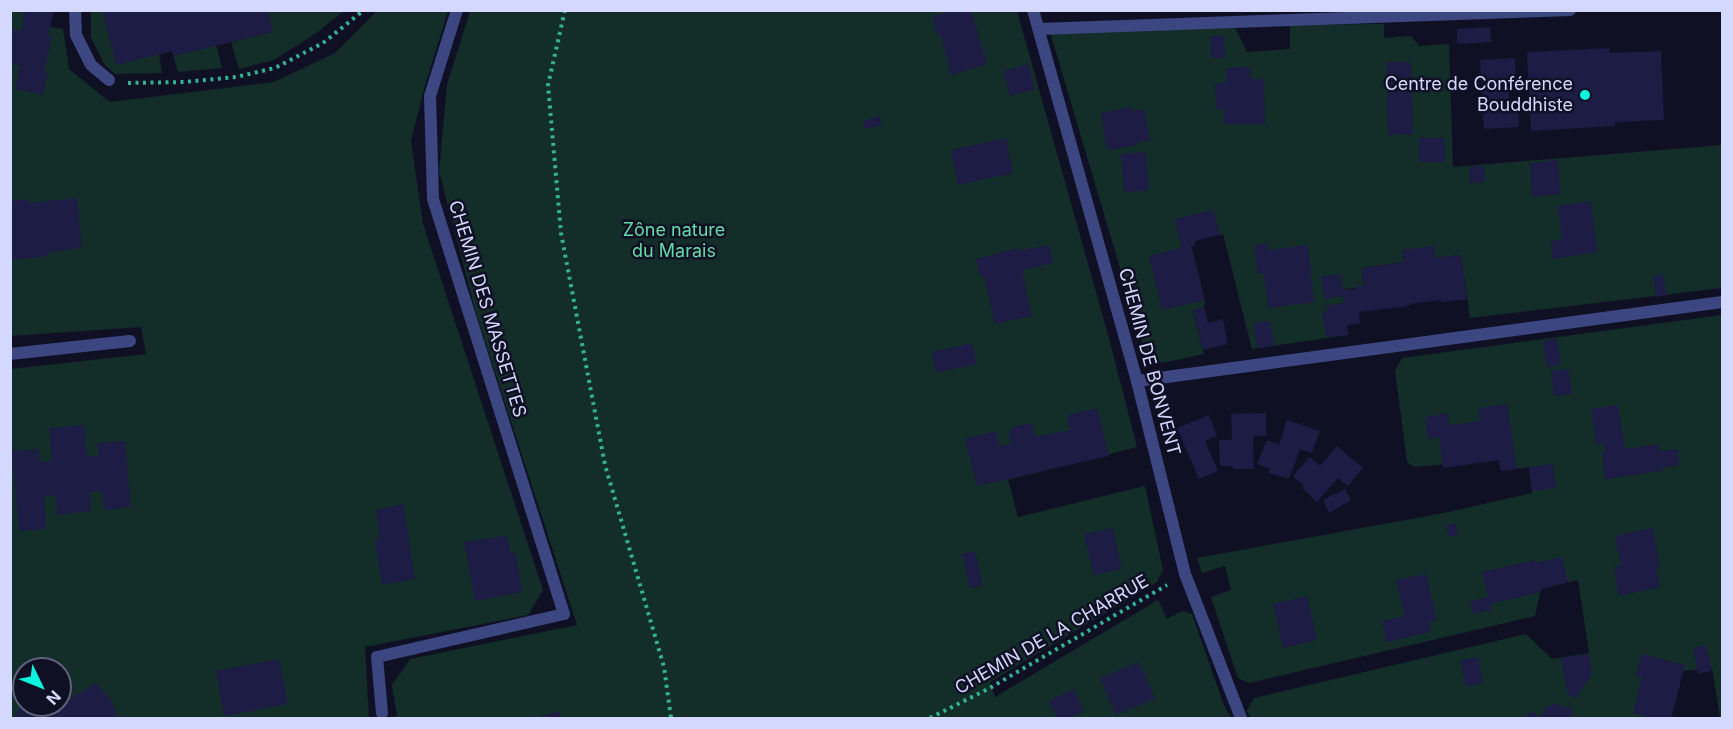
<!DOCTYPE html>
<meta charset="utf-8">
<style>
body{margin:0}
#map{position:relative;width:1733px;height:729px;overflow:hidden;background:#101025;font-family:Inter,sans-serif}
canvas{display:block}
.frame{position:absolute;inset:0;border:12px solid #d5d8fe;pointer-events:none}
.north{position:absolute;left:12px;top:657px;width:60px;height:60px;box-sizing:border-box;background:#101025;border:2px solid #5f607c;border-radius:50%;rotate:133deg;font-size:16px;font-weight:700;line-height:24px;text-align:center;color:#d5d8fe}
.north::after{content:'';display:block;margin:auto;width:21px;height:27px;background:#08f6de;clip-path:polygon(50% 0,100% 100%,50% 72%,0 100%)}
</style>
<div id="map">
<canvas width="1733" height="729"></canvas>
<div class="frame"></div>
<div class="north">N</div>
</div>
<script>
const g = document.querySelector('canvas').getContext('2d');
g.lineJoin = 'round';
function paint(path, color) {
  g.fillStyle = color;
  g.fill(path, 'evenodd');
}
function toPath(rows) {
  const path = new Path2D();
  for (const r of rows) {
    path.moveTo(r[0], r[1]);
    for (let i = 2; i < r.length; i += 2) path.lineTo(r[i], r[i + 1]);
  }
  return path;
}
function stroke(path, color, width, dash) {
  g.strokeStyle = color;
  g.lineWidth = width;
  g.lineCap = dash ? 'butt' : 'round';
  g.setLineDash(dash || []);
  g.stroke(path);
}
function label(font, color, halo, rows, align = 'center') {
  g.font = font + ' Inter,sans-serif';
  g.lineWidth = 5;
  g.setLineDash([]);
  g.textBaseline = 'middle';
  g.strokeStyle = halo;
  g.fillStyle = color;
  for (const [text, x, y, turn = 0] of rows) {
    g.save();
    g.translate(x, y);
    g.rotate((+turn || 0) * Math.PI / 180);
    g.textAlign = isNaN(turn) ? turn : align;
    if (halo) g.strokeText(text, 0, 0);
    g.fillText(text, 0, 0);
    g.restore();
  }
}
paint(toPath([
 [11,11,25,11,23,22,63,29,69,69,110,102,274,82,335,53,377,11,448,11,425,85,411,141,423,224,543,590,528,615,365,647,369,718,11,718,11,369,146,354,141,327,11,336],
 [24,669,60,669,60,705,24,705],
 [91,11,208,11,222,68,178,72,172,51,159,55,162,73,115,74,105,65,91,38],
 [222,11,344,11,315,34,274,60,239,69],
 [470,11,1017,11,1110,342,1137,447,1008,480,1018,517,1145,486,1163,570,1157,582,990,682,995,697,1158,600,1167,619,1182,611,1192,614,1223,703,1231,718,387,718,397,716,392,685,410,659,577,625,476,313,439,171,447,85],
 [1384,24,1384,38,1411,36,1419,46,1449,44,1453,167,1722,145,1722,288,1470,318,1461,255,1435,258,1402,250,1404,262,1362,268,1364,286,1343,290,1348,335,1252,349,1223,234,1194,241,1195,246,1191,246,1205,300,1204,307,1193,311,1204,354,1163,363,1153,361,1145,352,1050,32,1235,28,1247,52,1290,49,1290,25],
 [1722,315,1722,718,1720,718,1712,668,1683,671,1671,718,1251,718,1247,711,1254,698,1526,634,1552,659,1589,653,1578,580,1541,589,1535,616,1249,683,1238,678,1211,597,1231,590,1225,566,1202,573,1197,558,1444,513,1532,493,1529,467,1501,471,1499,460,1414,467,1407,462,1395,370,1402,358]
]), '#132e28');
paint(toPath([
 [25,10,54,10,48,36,52,37,44,71,48,71,43,95,15,89,20,66,10,64,10,28,21,31],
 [109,10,268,10,273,32,174,56,172,51,116,65,103,12],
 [952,10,971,10,987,64,951,75,940,34,937,35,932,17],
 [1490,27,1491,42,1457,44,1457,29],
 [1210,36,1224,36,1225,58,1211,58],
 [1609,48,1610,53,1661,51,1664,120,1615,122,1615,126,1531,131,1527,52],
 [1515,58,1516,77,1508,77,1509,109,1518,108,1519,127,1484,129,1480,60],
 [1386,62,1411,62,1413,134,1388,135],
 [1028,64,1035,89,1010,96,1003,71],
 [1250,67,1251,79,1264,79,1265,124,1224,124,1224,109,1216,110,1215,83,1226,83,1226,68],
 [1131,107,1132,111,1144,109,1150,140,1138,142,1138,145,1107,150,1101,113],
 [880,116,882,125,865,129,863,121],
 [1006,138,1013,173,958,185,951,150],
 [1419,138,1445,138,1445,162,1419,162],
 [1146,152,1149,190,1124,192,1121,154],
 [1558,160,1560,194,1532,197,1530,163],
 [1484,166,1485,182,1470,183,1469,167],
 [77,198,82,248,49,252,49,256,10,260,10,201,28,199,29,203],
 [1591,201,1597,252,1553,259,1551,241,1562,240,1558,206],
 [1213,210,1220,235,1194,241,1195,246,1191,246,1205,300,1162,310,1149,256,1182,248,1175,219],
 [1268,243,1268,250,1308,245,1314,302,1268,308,1264,273,1258,274,1254,245],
 [1049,245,1053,263,1022,270,1032,316,995,324,984,276,980,276,976,259,1017,248,1018,251],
 [1434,246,1435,258,1461,255,1467,299,1441,302,1440,300,1410,304,1409,306,1359,312,1360,323,1347,325,1348,335,1326,337,1322,312,1327,311,1326,306,1344,303,1343,296,1324,299,1321,276,1341,274,1343,290,1356,289,1356,286,1364,286,1362,268,1404,262,1402,250],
 [1663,274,1667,295,1656,297,1653,276],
 [1204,307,1208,323,1223,319,1228,344,1203,350,1193,310],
 [1270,321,1274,346,1257,348,1254,323],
 [1557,339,1561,365,1547,367,1543,341],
 [972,343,977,364,936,373,932,352],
 [1569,369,1572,394,1554,396,1551,371],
 [1507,404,1517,469,1501,471,1499,460,1443,468,1439,437,1428,439,1425,420,1429,416,1448,413,1449,425,1466,423,1480,421,1479,408],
 [1618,405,1625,449,1659,444,1659,451,1677,449,1679,465,1662,468,1662,471,1605,479,1602,453,1605,452,1603,443,1596,444,1591,409],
 [1097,408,1109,456,977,486,965,439,996,431,1000,446,1011,444,1009,433,1014,427,1032,423,1035,437,1070,430,1067,415],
 [1266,413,1266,436,1253,436,1254,469,1233,469,1233,466,1220,466,1219,440,1232,440,1231,414],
 [1209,415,1217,436,1205,441,1218,471,1199,479,1177,428],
 [1287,420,1320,431,1312,453,1300,449,1289,479,1269,473,1270,469,1257,464,1267,440,1279,445],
 [84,425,87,457,99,456,97,443,125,441,131,507,104,510,102,491,90,492,91,511,58,515,55,495,44,496,46,529,19,531,12,451,39,449,40,462,52,461,49,428],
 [1337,446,1363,468,1348,486,1338,478,1317,502,1302,488,1304,486,1293,476,1310,457,1320,466],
 [1553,464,1556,488,1532,491,1529,467],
 [1345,489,1351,500,1329,513,1323,500],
 [403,504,415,579,382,585,375,540,380,538,376,510],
 [1456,523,1458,535,1449,537,1446,525],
 [1113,528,1122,569,1094,575,1084,534],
 [1653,528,1660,566,1656,567,1660,587,1619,596,1614,567,1621,565,1615,536],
 [507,536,511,554,516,553,522,592,475,601,464,542],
 [975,551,983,585,970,588,962,554],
 [1562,557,1568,582,1541,589,1541,592,1490,604,1492,610,1473,614,1470,601,1488,597,1482,572,1534,560,1535,563],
 [1426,574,1437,620,1429,622,1431,632,1386,642,1382,621,1405,616,1396,580],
 [1307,596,1317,640,1283,648,1273,604],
 [1706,645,1712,668,1711,671,1698,674,1693,648],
 [1589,654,1592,674,1575,699,1567,693,1561,658],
 [1642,654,1685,665,1671,718,1652,718,1633,713,1642,677,1636,675],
 [1478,657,1483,683,1466,687,1460,661],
 [279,659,288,704,224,716,216,671],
 [1139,662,1155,699,1116,715,1100,678],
 [96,683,110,698,118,717,115,718,14,718,21,705,33,707,60,705],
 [1074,689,1084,712,1068,718,1057,718,1049,701],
 [1560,703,1561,708,1571,706,1573,718,1524,718,1527,714,1534,712,1540,717,1547,706],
 [559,711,561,718,535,718]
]), '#1c1c45');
stroke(toPath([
 [565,10,548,85,561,233,605,465,664,667,671,718],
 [128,83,184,82,236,77,275,68,323,43,364,10],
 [930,718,988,689,1167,585]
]), '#33b392', 4, [3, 4.5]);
stroke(toPath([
 [1039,29,1570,10],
 [1137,381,1722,302],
 [382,713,377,657,564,614]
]), '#3c4782', 12);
stroke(toPath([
 [75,10,76,35,91,65,109,80],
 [457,10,430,96,433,199,564,614],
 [1033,10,1137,381,1185,574,1241,718],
 [10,354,130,341]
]), '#3c4782', 12);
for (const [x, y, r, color] of [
 [1585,95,6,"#08f6de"]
]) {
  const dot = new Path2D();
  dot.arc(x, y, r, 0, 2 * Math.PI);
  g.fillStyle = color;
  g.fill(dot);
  stroke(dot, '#101025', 2);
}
label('18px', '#d5d8fe', '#101025', [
 ["Centre de Conférence",1573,85],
 ["Bouddhiste",1573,106]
], 'right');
label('18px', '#63dca5', '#101025', [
 ["Zône nature",674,231],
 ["du Marais",674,252]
]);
label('18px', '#d5d8fe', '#101025', [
 ["CHEMIN DES MASSETTES",487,309,73],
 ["CHEMIN DE BONVENT",1149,362,75],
 ["CHEMIN DE LA CHARRUE",1052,635,-30]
]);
</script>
